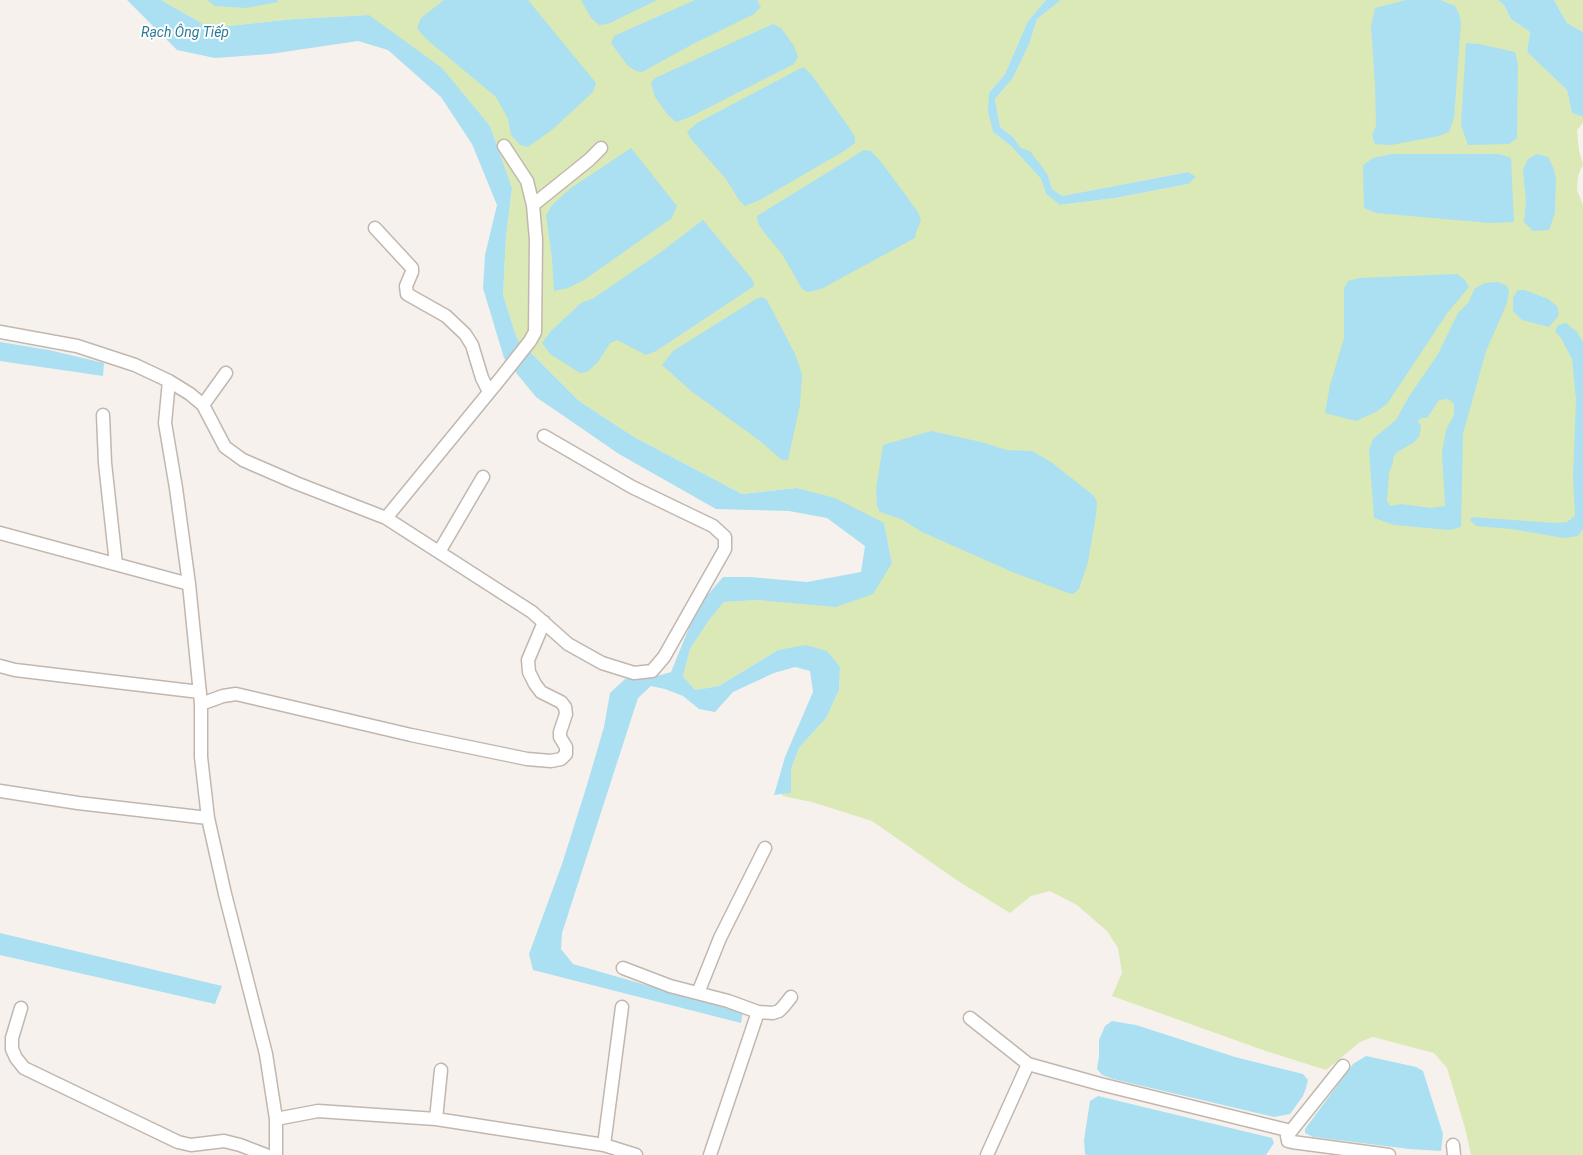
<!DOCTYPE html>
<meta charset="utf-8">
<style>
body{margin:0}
canvas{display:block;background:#f6f1ec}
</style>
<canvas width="1583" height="1155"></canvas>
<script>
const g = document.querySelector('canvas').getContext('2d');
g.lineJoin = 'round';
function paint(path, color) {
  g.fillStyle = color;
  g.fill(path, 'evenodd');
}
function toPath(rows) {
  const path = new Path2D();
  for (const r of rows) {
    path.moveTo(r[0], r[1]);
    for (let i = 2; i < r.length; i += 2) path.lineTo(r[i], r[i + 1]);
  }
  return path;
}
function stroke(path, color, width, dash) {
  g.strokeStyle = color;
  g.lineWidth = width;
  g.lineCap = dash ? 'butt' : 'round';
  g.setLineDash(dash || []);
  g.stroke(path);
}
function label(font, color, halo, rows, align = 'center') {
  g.font = font + ' Roboto,sans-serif';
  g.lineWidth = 4;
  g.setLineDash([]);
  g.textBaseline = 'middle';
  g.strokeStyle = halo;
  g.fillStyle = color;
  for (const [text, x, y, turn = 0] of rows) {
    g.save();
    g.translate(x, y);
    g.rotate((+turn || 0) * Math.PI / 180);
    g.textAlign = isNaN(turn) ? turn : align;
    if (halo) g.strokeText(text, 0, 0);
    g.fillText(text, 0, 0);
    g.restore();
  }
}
paint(toPath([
 [161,0,1046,0,1028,21,1005,74,989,93,993,132,1011,146,1041,179,1046,194,1061,205,1115,198,1188,184,1188,172,1062,196,1052,189,1048,175,1021,148,1013,137,1000,127,995,99,1013,78,1030,42,1037,19,1061,0,1498,0,1504,5,1511,19,1530,32,1527,52,1567,90,1572,113,1583,117,1583,123,1577,130,1579,151,1583,164,1578,176,1577,190,1583,205,1583,1155,1471,1155,1465,1128,1447,1068,1434,1053,1373,1037,1360,1042,1326,1070,1263,1050,1112,996,1122,973,1118,948,1107,931,1077,905,1050,891,1031,896,1010,913,958,881,872,821,812,802,782,796,783,794,791,792,791,769,799,748,826,718,839,690,840,667,778,650,719,686,695,690,683,676,690,649,709,620,724,602,757,600,792,602,892,563,884,523,796,488,742,494,634,437,579,401,517,339,503,295,506,237,512,188,490,126,369,15,294,19,210,28],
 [1554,0,1583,0,1583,32,1567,23]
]), '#dbe9b6');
paint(toPath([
 [127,0,161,0,210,28,294,19,369,15,442,68,490,126,512,188,506,237,503,295,517,339,579,401,634,437,742,494,796,488,835,498,884,523,892,563,873,594,836,607,757,600,724,602,709,620,690,649,683,676,695,690,719,686,778,650,806,645,827,651,840,667,839,690,826,718,799,748,791,769,791,793,774,795,785,757,813,692,810,671,795,667,774,673,733,692,715,712,699,709,683,696,665,689,651,686,638,698,562,933,561,949,573,964,743,1013,741,1023,533,970,529,954,562,864,587,785,604,727,610,693,625,679,654,677,671,672,698,606,723,577,750,577,807,582,861,572,865,546,827,518,789,511,716,509,619,454,536,397,504,358,483,288,485,255,497,205,472,144,441,97,388,50,358,41,270,54,215,58,177,50],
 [207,0,277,0,278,2,246,8,215,6],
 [444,0,528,0,596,83,593,92,553,129,528,147,520,145,511,135,508,119,496,97,425,38,417,28,421,18],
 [581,0,657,0,608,24,599,25,591,18],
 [695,0,757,0,761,7,754,14,693,44,642,72,636,71,628,66,611,43,614,36],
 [1046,0,1061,0,1037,19,1030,42,1013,78,995,99,1000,127,1013,137,1021,148,1030,151,1048,175,1052,189,1062,196,1188,172,1196,177,1188,184,1115,198,1060,205,1046,194,1041,179,1011,146,993,132,988,111,989,93,1005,74,1028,21],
 [1406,0,1440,0,1455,6,1459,14,1461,23,1454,118,1449,132,1439,136,1391,145,1375,144,1372,135,1376,126,1375,84,1371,27,1375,8],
 [1498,0,1554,0,1567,23,1583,32,1583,117,1572,113,1567,90,1527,52,1530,32,1511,19,1504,5],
 [773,24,781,28,794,46,798,57,794,64,690,117,676,122,667,114,655,97,651,83,655,78],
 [1466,43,1479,44,1515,52,1518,64,1517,138,1509,144,1468,145,1461,125],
 [803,67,811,74,848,126,855,137,855,143,844,151,760,200,745,206,739,200,726,179,691,139,687,132,697,123],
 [631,148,677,206,672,218,584,280,568,288,554,291,552,258,546,215,553,204,571,188],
 [864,150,871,151,882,163,918,212,921,221,916,232,915,238,821,289,808,292,802,289,782,254,763,231,758,223,757,216],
 [1392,154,1499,154,1511,158,1514,222,1490,223,1376,213,1364,208,1363,165,1373,158],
 [1537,154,1548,157,1553,167,1556,178,1555,213,1549,230,1533,231,1524,222,1526,201,1523,170,1528,159],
 [703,220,752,279,754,283,754,286,656,351,646,355,617,340,610,343,598,362,587,372,580,373,550,354,542,343,551,331,581,303,594,298,661,252],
 [1457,274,1465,280,1469,287,1448,312,1387,404,1376,412,1356,421,1325,413,1330,385,1344,338,1344,288,1348,281,1359,278],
 [1498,282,1507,286,1509,291,1507,303,1486,351,1463,434,1461,527,1449,530,1394,525,1374,518,1369,450,1373,439,1396,420,1408,398,1438,354,1458,313,1468,303,1475,288,1485,283],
 [1448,399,1454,404,1454,415,1446,430,1442,452,1445,506,1431,508,1401,504,1390,506,1387,501,1389,472,1393,463,1393,458,1397,452,1413,443,1419,437,1421,426,1418,421,1421,418,1427,418,1439,400],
 [1518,290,1525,290,1548,299,1557,306,1559,315,1549,327,1522,320,1513,311,1513,298],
 [762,297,767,300,795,354,802,374,800,405,788,460,782,460,760,441,691,391,662,365,673,351,756,299],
 [1566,323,1577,332,1583,342,1583,529,1578,536,1564,538,1511,529,1476,526,1470,520,1472,517,1555,523,1567,522,1575,516,1573,478,1576,400,1572,359,1561,338,1555,331,1558,325],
 [0,342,49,350,104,363,103,376,0,361],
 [931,431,981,442,1007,450,1032,451,1051,462,1094,496,1097,502,1096,515,1088,562,1079,589,1073,594,1068,593,1010,571,922,532,901,519,880,512,877,506,876,489,883,445],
 [0,933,222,986,215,1004,0,955],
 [1112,1021,1136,1025,1235,1057,1303,1074,1308,1080,1306,1088,1303,1096,1290,1114,1274,1117,1113,1079,1102,1075,1097,1069,1099,1056,1099,1040,1105,1026],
 [1366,1056,1416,1067,1423,1071,1443,1134,1441,1151,1409,1149,1313,1137,1305,1133,1305,1129,1353,1064],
 [1098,1096,1272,1138,1274,1143,1266,1155,1087,1155,1085,1154,1084,1140,1090,1101]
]), '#aae0f1');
const minor = toPath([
 [533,205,589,160,601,148],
 [375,228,412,268,412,272,406,286,407,294,446,316,465,334,472,345,482,378,489,392],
 [0,332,77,346,135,365,169,381,190,394,203,405,225,447,243,460,296,483,386,518,532,612,568,644,602,663,634,673,652,671,664,657,725,549,725,537,713,526,632,487,544,436],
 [169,381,165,423,176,488,189,584,201,704,201,757,208,818,225,894,266,1054,276,1119,276,1155],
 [203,405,226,373],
 [103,415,105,463,116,564],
 [386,518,500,379,530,341,535,332,536,240,533,205,527,181,504,146],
 [0,533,189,584],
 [439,552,483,477],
 [0,666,15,670,200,692],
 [201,704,223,696,236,694,411,735,527,759,551,761,561,759,566,754,566,747,560,737,560,732,566,714,565,707,561,702,541,692,535,684,529,672,528,660,544,622],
 [0,791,78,803,208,818],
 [623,968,670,986,728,1001,758,1012,710,1155],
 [698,993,720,938,765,848],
 [21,1008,12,1038,12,1049,16,1058,24,1068,178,1142,191,1145,224,1141,240,1145,266,1155],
 [758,1012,773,1013,779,1011,783,1007,791,997],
 [970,1018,1028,1064,1100,1084,1291,1131,1343,1066],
 [276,1119,318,1111,436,1119,604,1145,636,1155],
 [436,1119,441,1070],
 [1291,1131,1287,1136,1288,1141,1292,1142,1389,1155],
 [604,1145,622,1007],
 [1453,1145,1454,1155],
 [987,1155,1028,1064]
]);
stroke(minor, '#c2b7ae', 15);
stroke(minor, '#fff', 12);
label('italic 14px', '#2b7b97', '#fff', [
 ["Rạch Ông Tiếp",185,33]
]);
</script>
